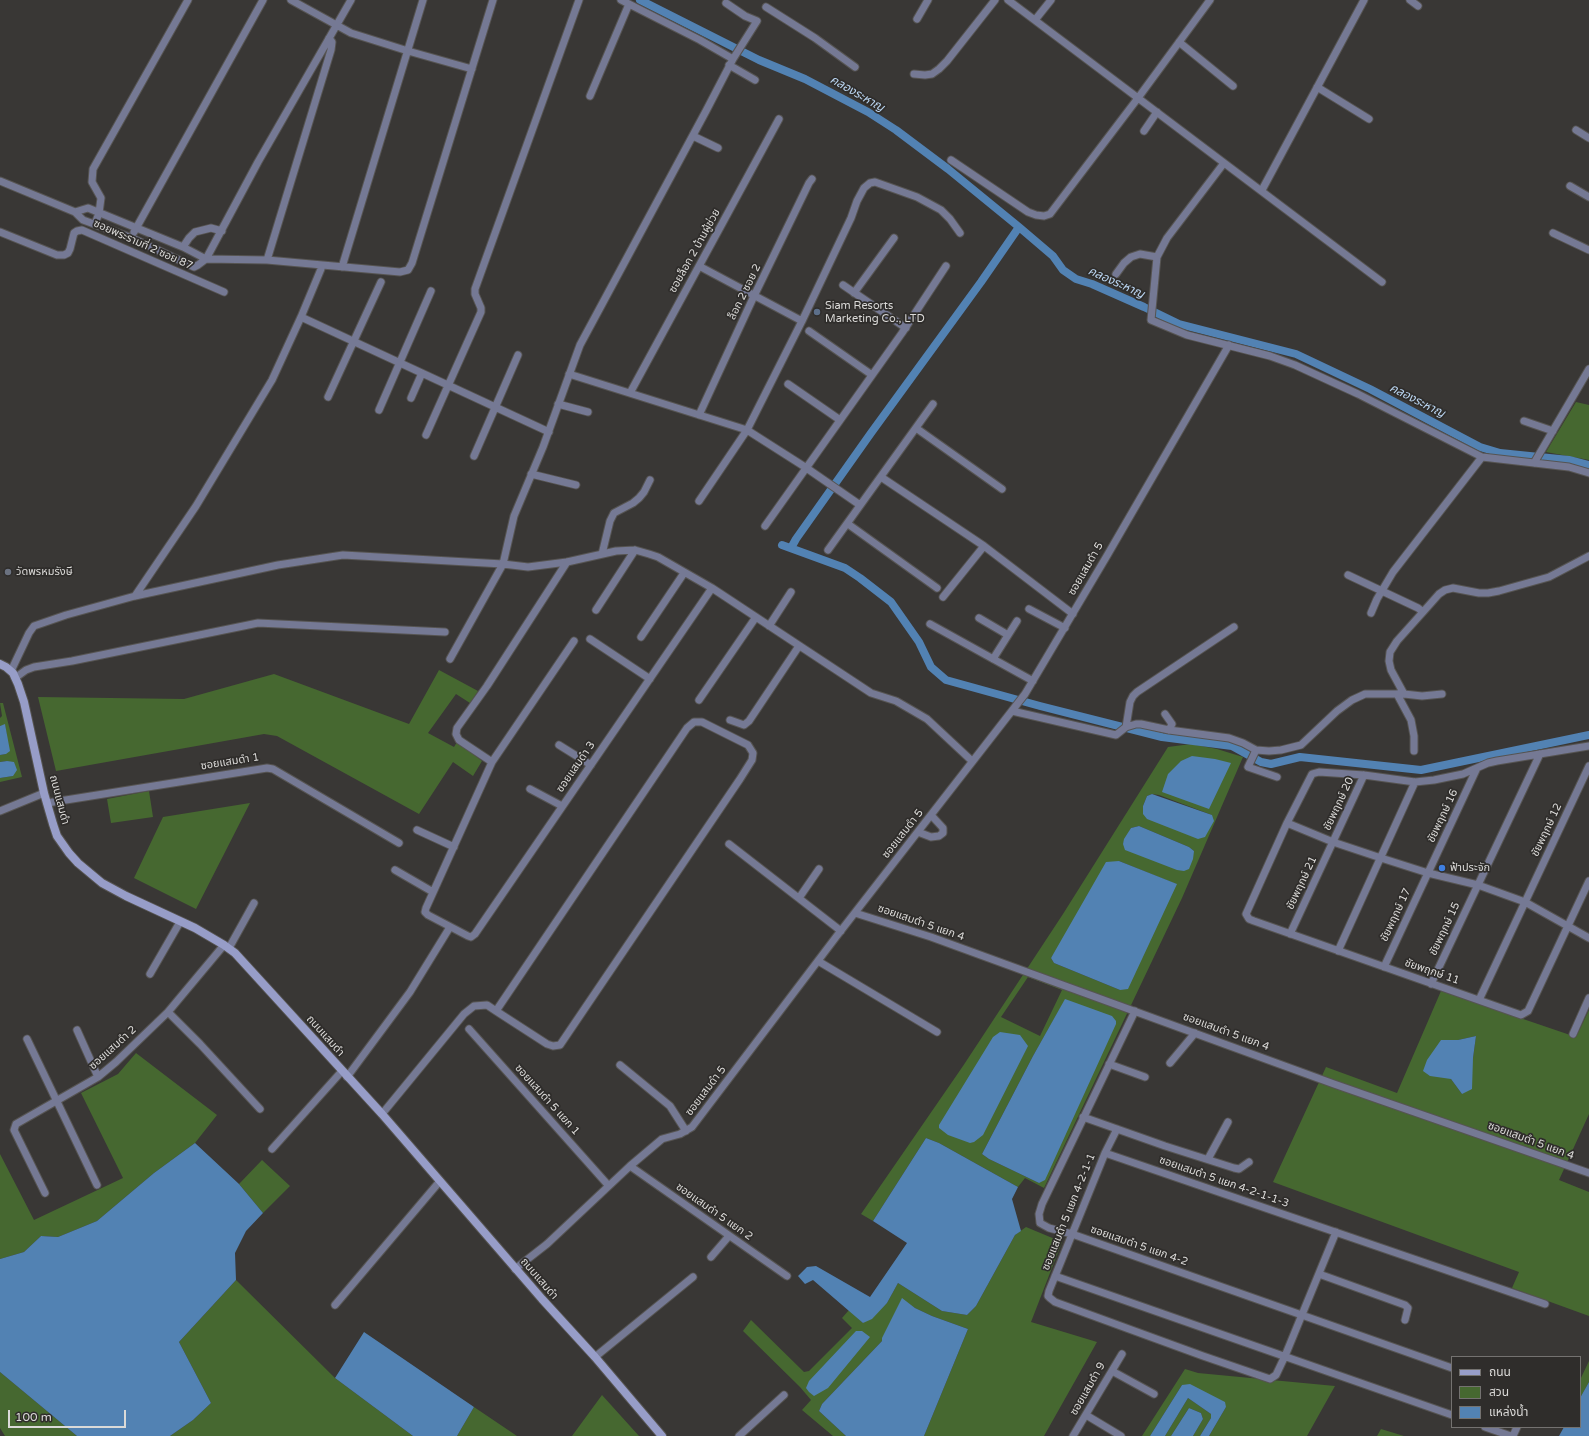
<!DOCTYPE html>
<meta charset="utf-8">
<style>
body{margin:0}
#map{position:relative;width:1589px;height:1436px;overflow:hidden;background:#393735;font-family:"Varela Round","Noto Sans Thai",sans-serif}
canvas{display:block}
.legend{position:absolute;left:1451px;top:1356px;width:130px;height:72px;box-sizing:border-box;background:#2f2d2b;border:1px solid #747270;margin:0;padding:5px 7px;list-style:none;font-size:12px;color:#dbdad8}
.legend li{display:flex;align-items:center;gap:8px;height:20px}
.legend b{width:20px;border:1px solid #747270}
.scale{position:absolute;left:8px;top:1410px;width:118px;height:18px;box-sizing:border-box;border:2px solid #dbdad8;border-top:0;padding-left:5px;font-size:12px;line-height:14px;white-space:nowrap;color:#dbdad8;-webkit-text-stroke:3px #2f2d2b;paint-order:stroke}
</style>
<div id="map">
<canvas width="1589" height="1436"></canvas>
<ul class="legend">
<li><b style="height:5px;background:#979dc8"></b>ถนน</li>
<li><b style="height:11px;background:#466830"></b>สวน</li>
<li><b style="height:11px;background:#5282b3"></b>แหล่งน้ำ</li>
</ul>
<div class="scale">100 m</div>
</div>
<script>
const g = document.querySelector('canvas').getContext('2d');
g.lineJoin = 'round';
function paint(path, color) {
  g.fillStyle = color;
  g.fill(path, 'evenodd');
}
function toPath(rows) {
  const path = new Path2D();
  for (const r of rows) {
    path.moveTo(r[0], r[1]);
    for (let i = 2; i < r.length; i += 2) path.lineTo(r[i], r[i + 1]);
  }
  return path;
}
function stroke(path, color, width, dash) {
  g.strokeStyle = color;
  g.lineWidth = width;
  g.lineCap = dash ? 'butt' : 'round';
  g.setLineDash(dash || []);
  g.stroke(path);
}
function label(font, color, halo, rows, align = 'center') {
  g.font = font + ' "Varela Round","Noto Sans Thai",sans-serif';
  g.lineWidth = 3.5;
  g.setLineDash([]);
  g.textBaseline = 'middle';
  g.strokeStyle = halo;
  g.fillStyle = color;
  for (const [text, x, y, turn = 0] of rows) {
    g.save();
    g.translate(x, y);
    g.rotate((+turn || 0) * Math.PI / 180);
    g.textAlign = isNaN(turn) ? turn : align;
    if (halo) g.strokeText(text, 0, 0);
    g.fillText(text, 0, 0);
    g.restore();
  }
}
paint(toPath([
 [1576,402,1589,405,1589,460,1546,452],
 [439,670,478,691,470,703,456,694,428,733,454,747,457,742,482,761,473,776,453,762,419,814,277,736,264,734,56,771,38,697,184,699,274,674,409,724],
 [0,703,3,703,22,777,0,782,0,778,13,776,7,761,0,762,0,755,6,754,7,737,5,725,0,726,0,718,2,716],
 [1191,744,1217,749,1243,757,1182,898,1044,1188,1025,1178,1018,1187,939,1143,926,1138,873,1221,861,1214,963,1066,1063,914,1168,747],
 [1152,794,1159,795,1212,815,1143,806,1147,796],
 [1139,826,1189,847,1194,851,1123,844,1131,828],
 [1119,861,1176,884,1120,990,1054,963,1051,958],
 [1028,977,1062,990,1040,1036,1001,1017],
 [1065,1000,1039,1183,989,1159,982,1154,1033,1056],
 [149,791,153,817,111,823,107,799],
 [250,803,196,909,134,878,163,817],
 [1441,991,1576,1037,1589,1010,1589,1114,1559,1180,1589,1192,1589,1316,1512,1288,1519,1272,1273,1182,1326,1067,1397,1093],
 [1476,1036,1473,1058,1462,1094,1451,1079,1441,1040,1458,1040],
 [136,1053,217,1115,195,1143,154,1173,97,1221,58,1237,41,1236,24,1252,0,1259,0,1154,34,1220,123,1178,81,1093,118,1074],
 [262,1160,290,1186,263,1213,239,1184],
 [1026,1227,1062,1242,1031,1322,1097,1342,1044,1436,924,1436,968,1329,932,1316,915,1308,902,1299,882,1341,822,1404,819,1411,846,1436,833,1436,802,1410,811,1400,800,1387,743,1331,751,1320,804,1372,809,1371,852,1328,842,1318,849,1310,863,1323,887,1303,898,1283,942,1311,967,1315,976,1306,1015,1235],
 [236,1280,335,1378,413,1436,170,1436,193,1420,211,1403,179,1342],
 [1589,1361,1589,1382,1580,1398,1580,1380],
 [1185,1369,1198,1373,1335,1386,1307,1436,1209,1436,1226,1407,1182,1385,1150,1436,1142,1436],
 [0,1372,77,1436,5,1436,0,1428],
 [602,1395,639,1436,572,1436],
 [1188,1398,1211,1414,1211,1418,1200,1436,1193,1436,1203,1419,1201,1413,1189,1408,1171,1436,1165,1436],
 [474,1407,517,1436,457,1436],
 [1381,1429,1404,1436,1377,1436]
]), '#466830');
paint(toPath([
 [5,724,10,751,6,754,0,755,0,726],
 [1192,756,1215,759,1231,763,1209,809,1162,792,1168,774,1181,761],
 [7,761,14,762,17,770,13,776,0,778,0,762],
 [1152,794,1212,815,1214,821,1205,837,1198,839,1147,819,1143,814,1143,806,1147,796],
 [1139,826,1189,847,1194,851,1193,859,1189,869,1184,871,1177,870,1125,850,1123,844,1124,839,1131,828],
 [1119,861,1177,884,1128,989,1120,990,1054,963,1051,958,1106,862],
 [1065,999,1112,1016,1116,1021,1116,1024,1045,1180,1039,1183,989,1159,982,1154,1033,1056],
 [1000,1032,1020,1035,1028,1046,983,1135,974,1142,970,1143,948,1135,939,1128,939,1125,993,1037],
 [1476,1036,1473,1058,1472,1089,1462,1094,1451,1079,1430,1076,1423,1071,1427,1060,1441,1040,1458,1040],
 [926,1138,939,1143,1018,1187,1012,1199,1021,1231,1015,1235,976,1306,967,1315,942,1311,898,1283,887,1303,872,1319,863,1323,813,1280,805,1284,798,1276,807,1267,816,1266,870,1297,907,1243,873,1221],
 [195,1143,239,1184,263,1213,246,1231,235,1253,236,1280,179,1342,211,1403,193,1420,170,1436,77,1436,0,1372,0,1259,24,1252,41,1236,58,1237,97,1221,154,1173],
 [902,1298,915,1308,932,1316,968,1329,924,1436,846,1436,819,1411,822,1404,882,1341,882,1338],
 [856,1331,862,1331,870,1337,828,1388,814,1396,809,1392,806,1388,809,1381],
 [364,1332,474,1407,457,1436,413,1436,335,1378],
 [1589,1382,1589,1436,1559,1436,1564,1427,1580,1427,1580,1398],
 [1190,1384,1225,1402,1226,1407,1209,1436,1200,1436,1211,1418,1211,1414,1188,1398,1165,1436,1150,1436,1182,1385],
 [1189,1408,1201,1413,1203,1419,1193,1436,1171,1436]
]), '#5282b3');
stroke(toPath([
 [640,0,759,60,805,79,868,112,896,130,948,169,1019,227,1053,256,1063,270,1076,279,1092,284,1144,307,1179,324,1296,354,1370,389,1480,447,1500,453,1569,460,1589,465],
 [782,545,845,568,860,578,891,602,919,642,931,667,946,680,1040,706,1162,737,1232,746,1261,762,1271,764,1300,757,1421,770,1589,735],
 [791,548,796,539,871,433,981,282,1019,227]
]), '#5282b3', 8);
const street = toPath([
 [291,0,351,33,408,51,472,69],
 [621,0,700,40,733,59],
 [1008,0,1382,282],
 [1410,0,1418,6],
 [766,7,815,38,855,67],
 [917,19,928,0],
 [1035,20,1051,0],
 [1179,42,1233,86],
 [729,65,755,80],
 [914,74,925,75,932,74,939,69,947,61,995,0],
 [1317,87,1369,119],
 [590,96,629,4],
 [1576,130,1589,138],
 [1144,131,1157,112],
 [693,136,718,148],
 [951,160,1028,212,1036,215,1044,216,1050,214,1138,98,1210,0],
 [1224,163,1167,238,1157,257,1151,320,1187,335,1270,356,1295,365,1358,394,1482,457,1569,467,1589,473],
 [0,181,75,212,83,220,132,238,194,267,198,265,206,259,258,162,351,0],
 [1570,186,1589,197],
 [1262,190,1364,0],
 [75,212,88,208,183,247,206,259,267,260,400,272,408,270,412,263,493,0],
 [95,224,99,213,101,198,92,182,93,169,188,0],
 [0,232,57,255,64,255,68,253,70,249,74,233,77,231,82,230,224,292],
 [134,232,263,0],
 [1553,233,1589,250],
 [183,247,189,238,195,232,211,228,222,231],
 [267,260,331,50,332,42,329,38],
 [699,266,802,321],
 [342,267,423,0],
 [1116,274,1124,263,1131,257,1140,254,1157,257],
 [843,285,906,328],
 [854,293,894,238],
 [301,317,549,432],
 [809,331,872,375],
 [569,374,747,430,805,467,860,505],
 [788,384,840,420],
 [630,393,779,119],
 [328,397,381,282],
 [411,398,422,373],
 [558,404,588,412],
 [379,410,431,291],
 [699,415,754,296,809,183,812,179],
 [1524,421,1553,431],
 [916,428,1002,489],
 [426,435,481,312,481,308,475,294,475,289,579,0],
 [474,456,518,355],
 [1534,463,1589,369],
 [531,474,576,485],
 [881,477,984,546,1073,614],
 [699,501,747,430,802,321,851,218,857,201,864,188,870,183,875,182,917,197,941,210,950,219,960,233],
 [848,524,937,588],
 [765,526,902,333,946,266],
 [828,550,933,404],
 [602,554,610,521,614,513,633,503,639,498,644,492,650,480],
 [1348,575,1418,608,1423,612,1397,641,1390,652,1389,661,1391,670,1404,694],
 [135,596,196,506,272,380,301,317,321,269],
 [943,597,984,546],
 [1029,609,1065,628],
 [596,610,635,550],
 [1423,612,1439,594,1445,590,1453,588,1479,593,1488,593,1499,591,1549,577,1589,556],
 [1371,613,1377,599,1393,572,1482,457],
 [979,618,1008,635],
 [930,624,1033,681],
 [769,626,791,592],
 [641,637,684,573],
 [590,639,650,679],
 [574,641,492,762,426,908,425,912,428,915,468,936,471,937,475,934,712,588],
 [450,659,503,564,514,516,543,447,580,345,706,111,733,59,757,21,745,16,726,3],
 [993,659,1017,621],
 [11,671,29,633,34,626,66,615,135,596,278,565,343,555,503,564,528,567,567,562,616,551,635,550,649,554,658,557,712,588,871,693,896,701,927,719,972,761],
 [15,678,26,670,34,667,72,661,258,623,445,632],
 [1397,694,1411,720,1414,736,1414,751],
 [699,700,756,617],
 [1012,711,1116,735,1126,727,1130,702,1133,696,1137,692,1234,627],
 [1165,714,1172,724,1169,730],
 [730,720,744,725,749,721,799,646],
 [1126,727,1136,724,1141,724,1169,730,1229,738,1243,743,1256,750,1269,751,1281,750,1301,745,1337,711,1352,700,1365,694,1404,694,1422,696,1442,694],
 [559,745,591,765],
 [1589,746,1497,761,1488,763,1463,774,1434,780,1415,782,1364,775,1319,772,1312,774,1287,823,1246,914,1249,919,1254,921,1521,1015,1528,1011,1589,881],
 [1256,750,1248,767,1277,777],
 [492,762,459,740,456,734,457,728,487,686,567,562],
 [530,789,562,806],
 [47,803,267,768,273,769,399,843],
 [0,811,44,793],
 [1287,823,1333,842,1381,858,1428,873,1478,885,1525,902,1589,938],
 [417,830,454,847],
 [918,832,931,837,939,836,943,833,943,828,931,815],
 [729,844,841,931],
 [395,870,433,892],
 [799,898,819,869],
 [855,913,931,937,1334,1084,1589,1173],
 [1290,934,1364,775],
 [229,948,254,903],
 [1338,951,1415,782],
 [818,961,937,1032],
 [1384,967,1477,768],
 [150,974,180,922],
 [1431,984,1540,754],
 [1479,1000,1589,766],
 [1135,1011,1042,1204,1039,1214,1040,1223,1049,1228,1072,1234,1452,1368],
 [168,1012,200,1044,260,1109],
 [469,1029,608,1185],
 [77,1030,98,1077],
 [1573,1034,1589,998],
 [27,1039,97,1185],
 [1170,1063,1195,1033],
 [1109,1064,1145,1077],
 [620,1065,670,1106,686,1131],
 [347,1077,410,992,450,927],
 [382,1114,464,1014,474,1006,487,1005,496,1011,547,1044,553,1046,560,1045,740,779,752,760,753,753,748,745,702,722,694,722,687,728,496,1011],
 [1083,1117,1165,1146,1234,1168,1239,1169,1249,1162],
 [1117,1129,1105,1153,1049,1291,1048,1296,1050,1298,1055,1302,1203,1356,1270,1379,1276,1375,1285,1356,1336,1232],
 [272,1149,342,1071],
 [1105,1153,1545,1304],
 [1208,1159,1228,1122],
 [630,1166,787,1276],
 [45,1193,14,1130,16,1124,98,1077,116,1062,168,1012,224,945],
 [711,1257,729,1236],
 [515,1269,547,1244,630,1166,662,1139,680,1134,692,1127,836,937,1025,694,1108,554,1229,345],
 [1319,1274,1405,1305,1408,1308,1405,1320],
 [1055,1276,1452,1415],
 [335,1305,440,1181],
 [595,1357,693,1277],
 [1112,1371,1154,1394],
 [1086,1415,1121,1436],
 [1485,1427,1511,1436],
 [739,1436,784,1395],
 [1073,1436,1122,1354],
 [1513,1436,1517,1427]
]);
const secondary = toPath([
 [0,664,6,667,13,673,18,684,24,702,44,793,53,824,57,836,69,853,78,863,102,883,126,896,195,928,224,945,235,953,382,1114,542,1299,595,1357,662,1436]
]);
stroke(street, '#565452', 9);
stroke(secondary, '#565452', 10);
stroke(street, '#757994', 7);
stroke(secondary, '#979dc8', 8);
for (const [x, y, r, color] of [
 [817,312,4,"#5c6f8a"],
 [8,572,4,"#6b7280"],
 [1442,868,4,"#3f7fe0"]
]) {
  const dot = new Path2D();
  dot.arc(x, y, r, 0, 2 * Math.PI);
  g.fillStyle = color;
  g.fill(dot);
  stroke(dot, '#2f2d2b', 1.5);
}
label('11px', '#dbdad8', '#2f2d2b', [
 ["ซอยพระรามที่ 2 ซอย 87",143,245,24],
 ["ซอยล็อก 2 บ้านผู้ช่วย",695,251,-61],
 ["ล็อก 2 ซอย 2",745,292,-64],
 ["ซอยแสมดำ 5",1086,569,-60],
 ["ซอยแสมดำ 1",230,762,-9],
 ["ซอยแสมดำ 3",576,767,-55],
 ["ถนนแสมดำ",59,800,75],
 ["ชัยพฤกษ์ 20",1339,804,-65],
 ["ชัยพฤกษ์ 16",1443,816,-65],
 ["ชัยพฤกษ์ 12",1547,830,-65],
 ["ซอยแสมดำ 5",903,834,-52],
 ["ชัยพฤกษ์ 21",1302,883,-65],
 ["ชัยพฤกษ์ 17",1396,915,-65],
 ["ซอยแสมดำ 5 แยก 4",921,923,19],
 ["ชัยพฤกษ์ 15",1445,929,-65],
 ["ชัยพฤกษ์ 11",1432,972,19],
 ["ซอยแสมดำ 5 แยก 4",1226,1032,20],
 ["ถนนแสมดำ",325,1036,48],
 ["ซอยแสมดำ 2",113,1048,-42],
 ["ซอยแสมดำ 5",706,1091,-53],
 ["ซอยแสมดำ 5 แยก 1",547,1100,48],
 ["ซอยแสมดำ 5 แยก 4",1531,1141,20],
 ["ซอยแสมดำ 5 แยก 4-2-1-1-3",1224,1182,19],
 ["ซอยแสมดำ 5 แยก 2",714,1212,35],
 ["ซอยแสมดำ 5 แยก 4-2-1-1",1069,1212,-68],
 ["ซอยแสมดำ 5 แยก 4-2",1139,1246,19],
 ["ถนนแสมดำ",539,1279,49],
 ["ซอยแสมดำ 9",1088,1389,-60]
]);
label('11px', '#dbdad8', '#2f2d2b', [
 ["Siam Resorts",825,306],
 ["Marketing Co., LTD",825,319],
 ["วัดพรหมรังษี",16,572],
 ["ฟ้าประจัก",1450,868]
], 'left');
label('italic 12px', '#bbd6f2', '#2f2d2b', [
 ["คลองระหาญ",857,94,30],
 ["คลองระหาญ",1116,283,24],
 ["คลองระหาญ",1417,401,27]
]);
</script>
